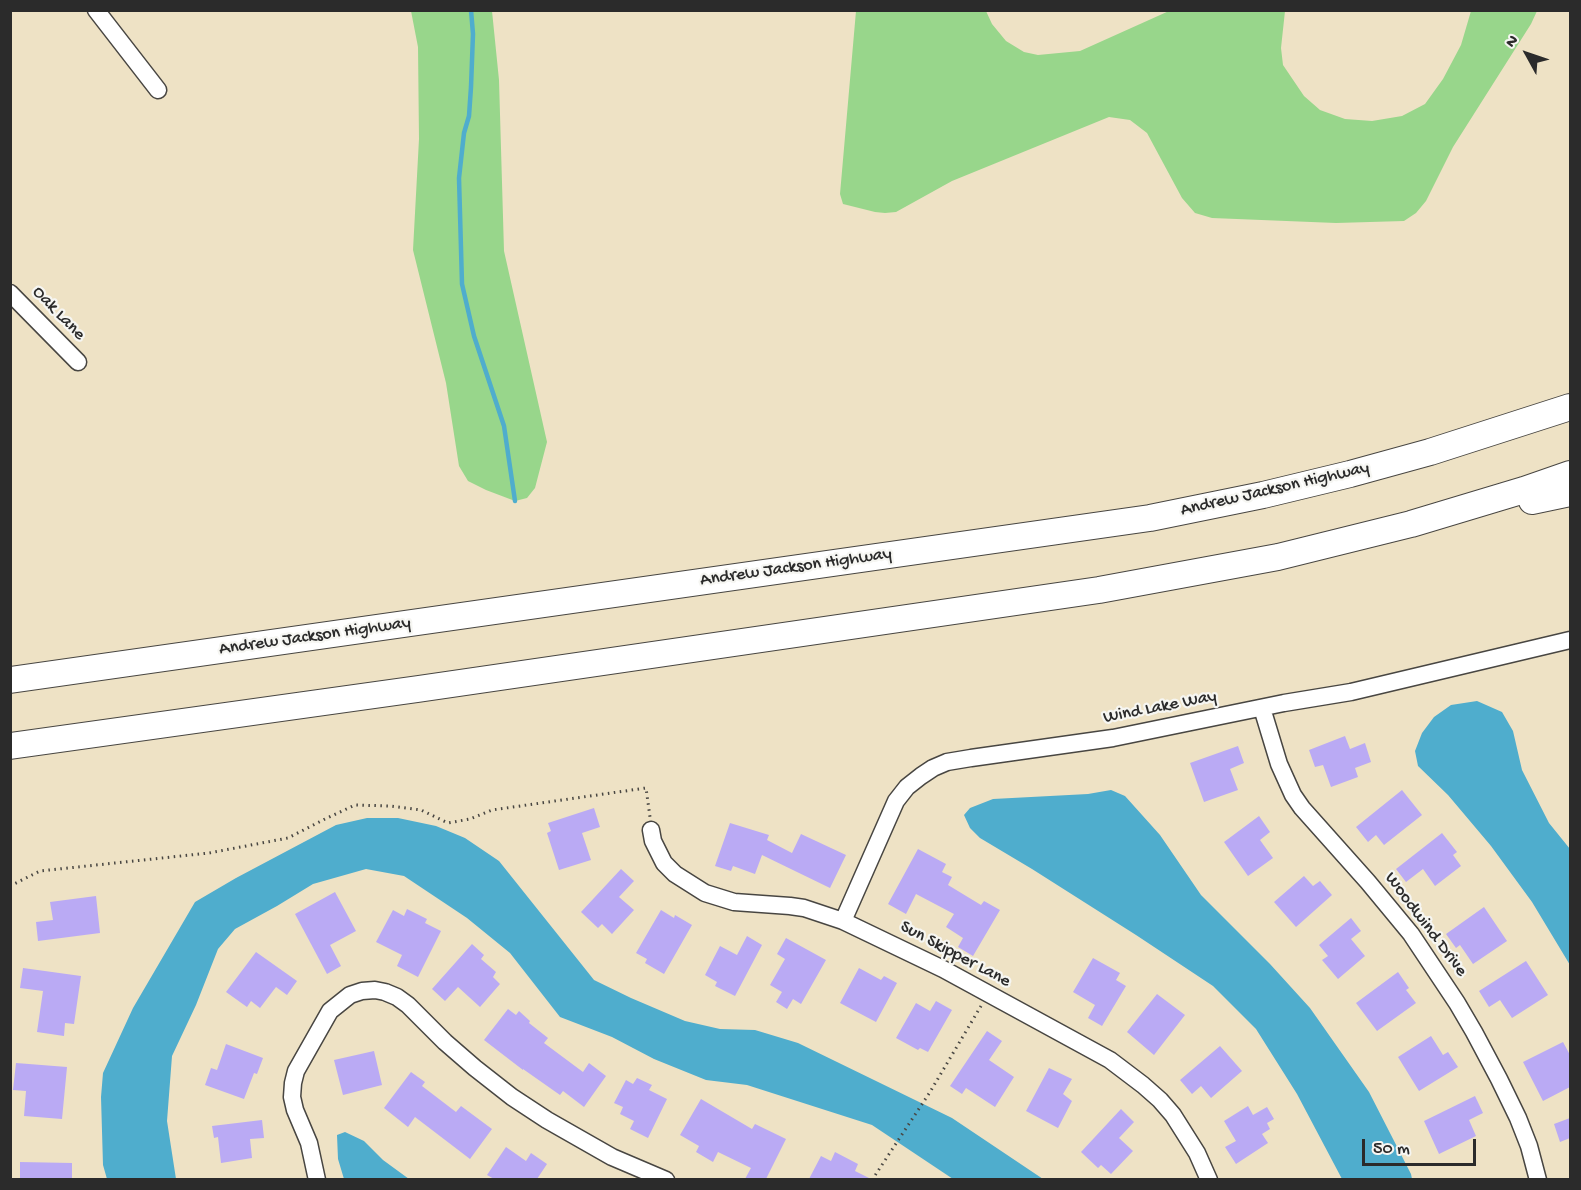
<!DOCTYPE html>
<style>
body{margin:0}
#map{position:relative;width:1581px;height:1190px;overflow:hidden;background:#eee2c5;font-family:"Gochi Hand",sans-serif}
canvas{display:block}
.frame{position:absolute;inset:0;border:12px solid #2b2b2b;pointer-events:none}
.north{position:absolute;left:1497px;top:24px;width:60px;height:60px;-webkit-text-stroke:4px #f6f6f2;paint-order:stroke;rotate:310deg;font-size:16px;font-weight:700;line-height:24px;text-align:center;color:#2b2b2b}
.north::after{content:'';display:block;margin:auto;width:21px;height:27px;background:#2b2b2b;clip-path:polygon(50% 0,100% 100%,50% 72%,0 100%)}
.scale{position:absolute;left:1362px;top:1139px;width:114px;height:27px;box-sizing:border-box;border:3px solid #2b2b2b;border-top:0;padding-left:8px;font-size:18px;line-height:21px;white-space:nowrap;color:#2b2b2b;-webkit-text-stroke:4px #f6f6f2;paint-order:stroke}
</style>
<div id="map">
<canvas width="1581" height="1190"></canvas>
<div class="frame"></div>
<div class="north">N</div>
<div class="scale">50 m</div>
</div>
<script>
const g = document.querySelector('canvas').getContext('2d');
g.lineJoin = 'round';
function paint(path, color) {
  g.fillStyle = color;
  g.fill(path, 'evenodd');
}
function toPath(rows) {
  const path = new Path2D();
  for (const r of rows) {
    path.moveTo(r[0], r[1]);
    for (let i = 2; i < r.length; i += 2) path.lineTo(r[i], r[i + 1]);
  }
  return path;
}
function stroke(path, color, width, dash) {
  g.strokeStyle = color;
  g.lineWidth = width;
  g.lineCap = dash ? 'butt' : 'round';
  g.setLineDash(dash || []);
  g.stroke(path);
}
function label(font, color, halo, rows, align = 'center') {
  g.font = font + ' "Gochi Hand",sans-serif';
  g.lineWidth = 4.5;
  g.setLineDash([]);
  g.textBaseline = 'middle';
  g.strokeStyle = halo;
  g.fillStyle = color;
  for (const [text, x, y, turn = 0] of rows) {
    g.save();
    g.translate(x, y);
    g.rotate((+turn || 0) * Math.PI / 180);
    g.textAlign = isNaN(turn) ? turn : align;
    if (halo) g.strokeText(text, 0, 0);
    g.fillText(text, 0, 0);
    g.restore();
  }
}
paint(toPath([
 [492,11,499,80,504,251,547,442,535,488,527,498,515,501,486,490,468,481,459,466,446,383,413,250,419,139,418,47,411,11],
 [856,11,986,11,992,24,1006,41,1024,52,1038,55,1080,51,1169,11,1285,11,1281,48,1283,65,1304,96,1320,110,1345,119,1372,121,1402,116,1425,104,1443,79,1461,45,1471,11,1537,11,1531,24,1453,147,1426,201,1416,213,1404,221,1336,223,1212,218,1195,213,1182,198,1147,133,1130,120,1109,117,952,181,896,212,885,213,875,212,843,204,840,194]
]), '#98d68b');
paint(toPath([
 [1477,701,1502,712,1513,731,1522,770,1549,823,1570,849,1570,965,1532,902,1491,846,1448,795,1418,766,1415,751,1422,733,1434,717,1451,705],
 [1111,790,1125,796,1160,835,1201,895,1270,964,1310,1008,1369,1092,1411,1174,1412,1179,1342,1179,1297,1094,1256,1029,1213,986,1136,935,1032,869,980,838,970,828,964,815,970,808,993,799,1088,794],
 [367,818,398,818,436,826,465,838,499,861,594,980,631,998,685,1021,720,1029,755,1030,798,1043,952,1118,1043,1179,953,1179,872,1125,747,1085,706,1080,654,1059,612,1037,560,1017,510,953,467,918,404,876,366,869,313,884,277,906,235,929,218,949,196,1005,172,1056,167,1121,176,1179,107,1179,103,1165,101,1097,103,1073,133,1008,195,902,236,878,336,825],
 [345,1132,364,1141,383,1160,409,1179,344,1179,338,1159,337,1135]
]), '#4fadcd');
stroke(toPath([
 [471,10,473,34,471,87,469,116,464,133,459,178,462,284,474,336,504,426,515,501]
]), '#4fadcd', 4.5);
paint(toPath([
 [1345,736,1350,749,1365,743,1371,762,1355,768,1358,777,1331,787,1323,765,1315,767,1309,750],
 [1238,746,1244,763,1230,769,1238,790,1204,802,1190,763],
 [1402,790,1422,815,1384,845,1376,835,1368,842,1356,827],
 [594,808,600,827,582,833,591,860,559,870,547,833,551,831,548,823],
 [1259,816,1270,832,1260,840,1273,858,1248,876,1224,842],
 [730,823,769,835,767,840,792,853,801,834,846,855,830,888,762,855,755,874,733,866,731,871,715,866],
 [1442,833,1457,852,1453,855,1461,866,1435,886,1423,869,1406,882,1396,869],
 [918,849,946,864,942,872,952,877,948,885,981,905,984,901,1000,910,973,956,958,947,963,938,946,927,954,914,916,894,906,914,888,904],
 [621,869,634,881,619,897,634,910,612,934,602,924,598,928,581,912],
 [1304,876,1313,886,1320,881,1332,895,1296,927,1274,902],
 [335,892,356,931,330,945,341,966,327,974,295,914],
 [96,896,100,933,38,941,36,922,53,920,50,902],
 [1484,907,1507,941,1473,964,1460,945,1456,948,1446,934],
 [407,909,427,919,425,923,441,931,418,977,397,966,402,955,376,942,393,910,404,916],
 [661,910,674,918,675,915,692,925,664,974,645,963,647,959,636,953],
 [1351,918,1361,931,1351,939,1365,956,1338,979,1322,960,1328,956,1319,945],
 [747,936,762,945,735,996,715,986,717,982,705,975,720,946,737,955],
 [786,938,826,960,801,1004,793,999,787,1009,776,1002,782,992,770,985,785,959,777,954],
 [472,944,484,955,481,959,496,972,493,977,500,984,480,1007,458,987,445,1001,432,989],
 [256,952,297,981,287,995,276,987,260,1008,251,1001,247,1007,226,992],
 [1093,958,1120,973,1116,980,1126,986,1102,1026,1088,1018,1095,1005,1073,992],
 [1526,961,1548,995,1512,1018,1500,1000,1489,1007,1479,991],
 [23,968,81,976,74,1024,65,1023,64,1036,37,1032,43,991,20,988],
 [859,968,881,980,884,976,897,983,876,1022,840,1003],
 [1398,972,1409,988,1406,990,1416,1003,1377,1031,1356,1003],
 [1157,994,1185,1015,1154,1055,1127,1032],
 [936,1001,952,1010,928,1052,920,1048,918,1050,896,1038,916,1003,930,1011],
 [508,1009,516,1015,519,1011,530,1021,529,1023,548,1038,544,1043,583,1072,589,1063,606,1076,584,1107,563,1091,560,1095,523,1069,523,1070,484,1040],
 [987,1031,1002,1041,989,1060,1014,1077,995,1107,966,1088,962,1094,950,1086],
 [1431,1036,1443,1055,1448,1052,1458,1067,1419,1091,1398,1057],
 [1563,1042,1570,1055,1570,1087,1543,1101,1523,1062],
 [226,1044,263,1058,257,1074,254,1073,244,1099,205,1085,211,1068,217,1070],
 [1220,1046,1242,1071,1211,1098,1201,1086,1192,1094,1180,1080],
 [374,1051,382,1085,343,1095,334,1060],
 [16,1063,67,1067,62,1119,24,1116,26,1091,13,1090],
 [1049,1068,1072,1079,1063,1094,1072,1101,1058,1128,1026,1111],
 [411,1072,425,1082,422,1086,456,1112,461,1106,492,1129,470,1159,415,1117,408,1127,384,1108],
 [637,1078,652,1085,649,1090,667,1099,648,1138,630,1129,634,1121,620,1114,623,1107,614,1103,626,1080,633,1084],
 [1475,1096,1483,1113,1469,1120,1476,1136,1439,1154,1424,1121],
 [701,1099,752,1129,755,1124,786,1139,766,1179,745,1179,751,1168,718,1152,713,1162,696,1152,699,1146,680,1135],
 [1248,1106,1253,1115,1267,1107,1274,1119,1267,1123,1270,1129,1262,1134,1268,1143,1236,1164,1225,1147,1236,1141,1224,1121],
 [1121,1109,1134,1122,1119,1138,1133,1151,1111,1174,1101,1165,1098,1168,1081,1152],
 [1570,1118,1570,1138,1560,1142,1554,1124],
 [262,1120,264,1138,250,1139,252,1158,221,1163,218,1137,214,1138,212,1126],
 [506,1147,526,1161,531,1153,547,1164,537,1179,494,1179,487,1175],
 [835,1152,858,1164,855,1171,871,1179,809,1179,821,1156,831,1161],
 [20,1162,72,1163,72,1179,20,1179]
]), '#baaaf4');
const minor = toPath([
 [96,10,158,90],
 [10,293,78,362],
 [1262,708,1279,764,1293,795,1302,808,1368,882,1411,934,1457,1003,1474,1032,1499,1079,1518,1118,1529,1146,1538,1180],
 [651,830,653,841,664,863,675,874,705,893,734,902,790,906,804,908,843,921,943,969,1110,1060,1143,1085,1160,1100,1173,1115,1197,1153,1209,1180],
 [843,921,896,801,907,787,921,776,933,768,947,762,971,758,1113,738,1284,703,1351,692,1570,640],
 [317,1180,309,1143,295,1110,292,1097,293,1083,296,1071,330,1011,350,995,362,991,375,990,385,992,397,997,408,1005,445,1042,475,1068,512,1097,547,1120,612,1157,666,1180]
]);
const highway = toPath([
 [1532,501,1570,493],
 [10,680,1150,518,1263,495,1350,474,1430,452,1570,407],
 [10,746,418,689,1099,590,1278,557,1411,524,1524,490,1570,474]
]);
stroke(minor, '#484642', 19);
stroke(highway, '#484642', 28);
stroke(toPath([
 [10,886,40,871,209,853,288,838,325,819,355,805,390,806,421,810,448,823,470,819,492,810,646,788,650,817],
 [872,1180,930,1092,981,1006]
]), '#484642', 3, [1.5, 4.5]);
stroke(minor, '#fff', 16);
stroke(highway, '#fff', 26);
label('18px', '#2b2b2b', '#f6f6f2', [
 ["Oak Lane",58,314,46],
 ["Andrew Jackson Highway",1275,490,-13],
 ["Andrew Jackson Highway",796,568,-8],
 ["Andrew Jackson Highway",315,637,-8],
 ["Wind Lake Way",1160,708,-11],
 ["Woodwind Drive",1425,925,53],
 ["Sun Skipper Lane",955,955,28]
]);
</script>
